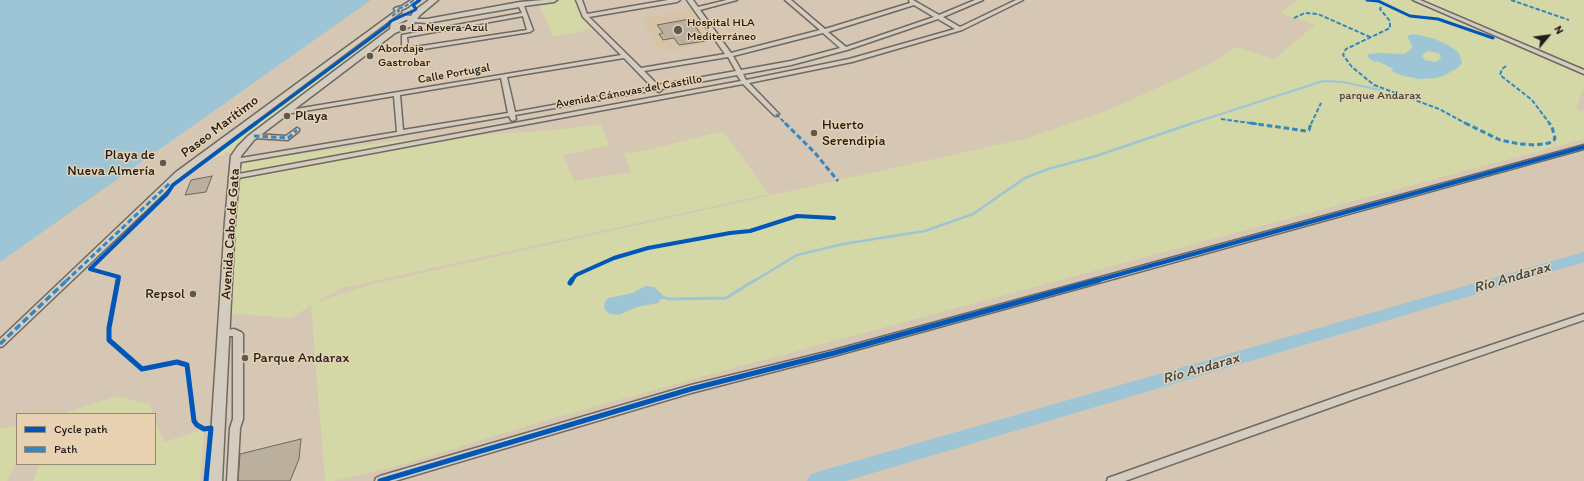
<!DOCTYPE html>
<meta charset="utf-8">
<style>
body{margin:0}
#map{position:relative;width:1584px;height:481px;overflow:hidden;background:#d5c7b4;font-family:Itim,sans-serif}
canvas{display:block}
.legend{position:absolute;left:16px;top:413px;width:140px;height:52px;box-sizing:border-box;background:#e7d1b0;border:1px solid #968975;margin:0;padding:5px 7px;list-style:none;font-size:12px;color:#1c1c1c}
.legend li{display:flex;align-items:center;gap:8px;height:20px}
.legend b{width:20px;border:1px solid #968975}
.north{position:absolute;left:1528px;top:16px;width:40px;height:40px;-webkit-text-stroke:3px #e7d1b0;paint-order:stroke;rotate:61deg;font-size:11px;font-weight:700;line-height:16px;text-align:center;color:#1c1c1c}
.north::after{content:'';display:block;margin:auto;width:14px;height:18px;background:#1c1c1c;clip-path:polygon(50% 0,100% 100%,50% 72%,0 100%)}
</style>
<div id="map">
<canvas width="1584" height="481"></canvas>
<ul class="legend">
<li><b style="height:5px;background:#0057b8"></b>Cycle path</li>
<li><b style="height:5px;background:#3686bf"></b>Path</li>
</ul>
<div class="north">N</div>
</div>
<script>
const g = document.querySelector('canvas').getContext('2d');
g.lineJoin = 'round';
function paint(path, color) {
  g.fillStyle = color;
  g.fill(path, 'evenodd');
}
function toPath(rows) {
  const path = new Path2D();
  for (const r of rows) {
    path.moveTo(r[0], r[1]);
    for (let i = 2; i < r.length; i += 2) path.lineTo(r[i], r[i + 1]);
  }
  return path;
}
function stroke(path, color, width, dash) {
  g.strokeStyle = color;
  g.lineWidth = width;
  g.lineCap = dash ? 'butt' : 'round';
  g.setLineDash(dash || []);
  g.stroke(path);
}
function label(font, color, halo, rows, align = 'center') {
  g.font = font + ' Itim,sans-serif';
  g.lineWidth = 3;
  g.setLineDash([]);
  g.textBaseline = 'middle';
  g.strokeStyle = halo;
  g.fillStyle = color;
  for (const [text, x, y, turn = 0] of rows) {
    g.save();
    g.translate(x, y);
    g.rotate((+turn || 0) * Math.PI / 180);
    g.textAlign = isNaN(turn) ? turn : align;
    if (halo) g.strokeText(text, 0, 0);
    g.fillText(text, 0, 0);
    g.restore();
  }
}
paint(toPath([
 [692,8,716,41,673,50,672,49,659,50,642,19]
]), '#d7c3a6');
paint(toPath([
 [567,0,576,0,581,14,592,29,553,37,539,4],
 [1299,0,1409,0,1584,74,1584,86,1576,109,1584,112,1584,139,704,376,540,422,394,467,333,481,325,481,311,305,292,318,231,314,240,162,395,141,554,130,601,124,609,146,563,155,574,181,631,172,624,153,643,151,723,131,769,194,342,288,314,304,342,293,377,283,1028,138,1111,109,1210,64,1233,48,1239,48,1274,59,1315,25,1280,13],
 [1418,0,1584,0,1584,71],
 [380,32,382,32,367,44,368,46,295,100,293,100,285,105,282,105],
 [280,106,286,107,245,137,231,152,225,152,223,156,212,157],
 [117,396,149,404,153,414,62,414],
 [155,420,164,442,204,429,200,481,33,481,40,464,155,464],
 [17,425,17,460,7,481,0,481,0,429]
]), '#d3d8a6');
paint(toPath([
 [0,0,371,0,0,262],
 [1414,34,1435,39,1450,46,1459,53,1462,62,1459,67,1445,75,1436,78,1420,79,1404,76,1391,71,1394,69,1377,61,1374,62,1368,57,1367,55,1369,54,1378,53,1405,54,1412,48,1412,46,1407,36],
 [1427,51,1439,53,1441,58,1436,62,1425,60,1422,56],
 [646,286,654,287,662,294,662,297,658,303,637,307,619,315,610,314,606,311,604,307,605,301,609,298,632,293]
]), '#9dc5d6');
stroke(toPath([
 [1190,124,1323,81,1343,82,1380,90]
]), '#9dc5d6', 2);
stroke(toPath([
 [282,155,327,148],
 [754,281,797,255,843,244,925,231,973,214,1025,178,1048,169,1096,156,1193,123]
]), '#9dc5d6', 2.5);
stroke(toPath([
 [662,297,669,299,726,298,755,280]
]), '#9dc5d6', 3);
paint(toPath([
 [1584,252,1584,262,846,481,807,481,810,475,817,472,1584,252]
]), '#9dc5d6');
const building = toPath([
 [690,19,706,41,679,45,674,38,663,40,659,34,663,33,657,25,690,19],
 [212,176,206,192,185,195,191,180,212,176],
 [301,439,299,459,290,481,238,481,240,454,301,439]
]);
paint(building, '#bbaf9e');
stroke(building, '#6f6960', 1);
const street = toPath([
 [411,0,417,0,406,8,401,10,401,12,182,176,3,346,0,347,0,339,176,172,396,11,394,9,395,8,402,6,411,0],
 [543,0,557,0,554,2,524,6,533,30,530,32,405,52,402,50,402,35,522,13,519,7,427,23,413,22,411,21,411,19,427,19,520,2,543,0],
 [523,16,527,30,408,48,407,37,523,16],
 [576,0,582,0,587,14,668,0,680,0,677,2,589,17,641,68,725,54,687,0,693,0,698,7,727,0,737,0,700,10,731,53,820,30,785,0,791,0,825,29,910,3,909,0,913,0,939,15,975,0,983,0,943,17,960,27,1016,0,1023,0,962,30,852,62,749,83,778,113,779,114,776,116,774,115,743,84,233,179,229,177,233,175,741,81,737,75,661,89,662,90,659,92,655,90,515,115,516,119,513,121,511,120,509,116,235,163,231,161,235,159,397,132,394,96,286,114,283,112,284,111,621,55,583,17,576,0],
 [914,5,934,17,846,47,828,32,914,5],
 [938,19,955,29,849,59,746,80,743,74,791,65,847,50,938,19],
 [823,33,840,48,791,61,741,70,733,56,823,33],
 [728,57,736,71,658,85,644,71,728,57],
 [624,58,652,87,515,112,507,77,624,58],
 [501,78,508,113,403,130,400,95,501,78],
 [1413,0,1420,0,1584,70,1584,74,1413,0],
 [297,128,299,129,299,131,288,140,254,138,251,136,254,134,286,136,297,128],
 [1584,145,1584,149,834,356,691,393,395,481,375,481,376,478,380,476,691,385,834,350,1584,145],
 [1584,314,1584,320,1357,398,1125,481,1107,481,1108,478,1351,392,1584,314],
 [234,329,241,332,243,334,243,419,240,428,237,481,227,481,230,428,233,419,233,336,224,336,221,335,219,333,221,331,224,330,234,329]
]);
const secondary = toPath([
 [429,0,438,0,420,15,412,26,395,33,254,140,241,156,235,221,222,481,208,481,225,221,231,156,238,146,248,136,390,29,391,21,403,15,411,16,414,11,429,0],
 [406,20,408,20,406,22,398,24,406,20]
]);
stroke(street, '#6f6960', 3);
stroke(secondary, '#6f6960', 3);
paint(street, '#d5ccc0');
paint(secondary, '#d5ccc0');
stroke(toPath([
 [1511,0,1569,20],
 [1381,7,1380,9,1390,21,1390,28,1346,49,1343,55,1352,67,1374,85,1439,109,1467,124],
 [392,16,399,11,397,9,404,7,414,0],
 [1294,18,1305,13,1318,14,1370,37],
 [1506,66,1502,69,1500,75,1532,100,1550,124],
 [776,114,786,124],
 [1221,119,1257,124],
 [1311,124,1321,103]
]), '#3686bf', 2, [4.5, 2]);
stroke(toPath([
 [785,123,815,153,838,181],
 [1250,123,1306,131,1309,130,1311,123],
 [1465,123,1500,140,1520,144,1536,145,1549,143,1554,140,1555,138,1552,127,1549,123],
 [254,136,288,138,297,130],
 [66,281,170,183]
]), '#3686bf', 3, [5.5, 3]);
stroke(toPath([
 [0,344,67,280]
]), '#3686bf', 3.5, [7, 3.5]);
stroke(toPath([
 [1367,0,1378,1,1410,16,1438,19,1493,38],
 [255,124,387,26,391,21,415,10,416,9,413,5,420,0]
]), '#0057b8', 3);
stroke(toPath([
 [118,281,119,277,90,269,167,194,173,185,256,123],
 [571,281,576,275,614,258,648,248,730,233,750,231,797,216,834,218],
 [1095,281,1584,147]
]), '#0057b8', 4);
stroke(toPath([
 [118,280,109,328,109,340,142,369,177,362,187,365,194,421,197,425,204,429,211,428,206,481],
 [570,283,572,280],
 [380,481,691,389,834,353,1099,280]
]), '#0057b8', 5);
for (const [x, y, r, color] of [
 [403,28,4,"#5d5851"],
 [678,30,5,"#5d5851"],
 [370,56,4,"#5d5851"],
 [287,116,4,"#5d5851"],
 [814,133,4,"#5d5851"],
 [163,163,4,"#5d5851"],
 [193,294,4,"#5d5851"],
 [245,358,4,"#5d5851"]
]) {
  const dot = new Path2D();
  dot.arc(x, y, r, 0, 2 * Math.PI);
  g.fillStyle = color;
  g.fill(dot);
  stroke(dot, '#e7d1b0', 1.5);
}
label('12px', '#1c1c1c', '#e7d1b0', [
 ["Hospital HLA",687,23],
 ["Mediterráneo",687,37],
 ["La Nevera Azul",411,28],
 ["Abordaje",378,49],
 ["Gastrobar",378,63]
], 'left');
label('12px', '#1c1c1c', '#e7d1b0', [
 ["Calle Portugal",454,74,-10],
 ["Avenida Cánovas del Castillo",629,92,-10]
]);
label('12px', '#404435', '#e7d1b0', [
 ["parque Andarax",1380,96]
]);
label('14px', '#1c1c1c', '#e7d1b0', [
 ["Playa",295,116],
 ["Huerto",822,125],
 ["Serendipia",822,141],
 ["Playa de",155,155,"right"],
 ["Nueva Almería",155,171,"right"],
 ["Repsol",185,294,"right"],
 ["Parque Andarax",253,358]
], 'left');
label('14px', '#1c1c1c', '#e7d1b0', [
 ["Paseo Marítimo",220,127,-37],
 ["Avenida Cabo de Gata",231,234,-86]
]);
label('italic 15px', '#36464e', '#e7d1b0', [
 ["Río Andarax",1512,278,-16],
 ["Río Andarax",1201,369,-16]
]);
</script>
